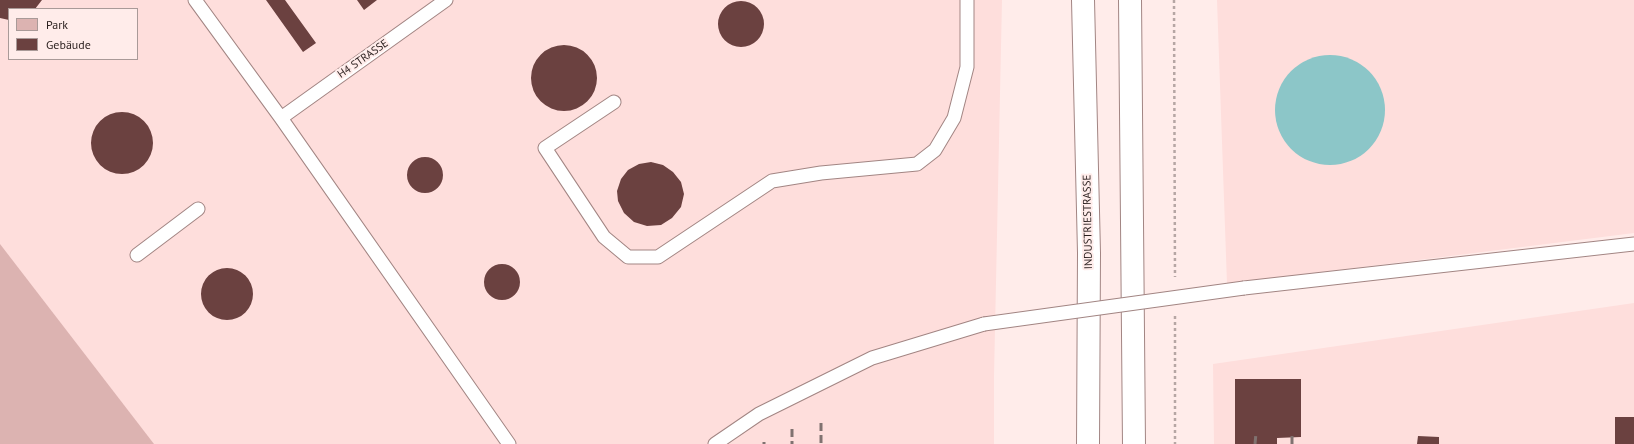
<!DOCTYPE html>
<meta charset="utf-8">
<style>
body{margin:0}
#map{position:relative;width:1634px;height:444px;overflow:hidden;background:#ffecea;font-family:"PT Sans",sans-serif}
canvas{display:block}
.legend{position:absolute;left:8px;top:8px;width:130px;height:52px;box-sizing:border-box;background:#ffecea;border:1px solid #a99a98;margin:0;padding:5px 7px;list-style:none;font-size:12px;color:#291e1d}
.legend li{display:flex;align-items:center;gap:8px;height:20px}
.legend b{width:20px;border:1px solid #a99a98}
</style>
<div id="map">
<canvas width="1634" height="444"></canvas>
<ul class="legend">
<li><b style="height:11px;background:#dcb3b1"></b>Park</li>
<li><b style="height:11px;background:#6b4140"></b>Gebäude</li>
</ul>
</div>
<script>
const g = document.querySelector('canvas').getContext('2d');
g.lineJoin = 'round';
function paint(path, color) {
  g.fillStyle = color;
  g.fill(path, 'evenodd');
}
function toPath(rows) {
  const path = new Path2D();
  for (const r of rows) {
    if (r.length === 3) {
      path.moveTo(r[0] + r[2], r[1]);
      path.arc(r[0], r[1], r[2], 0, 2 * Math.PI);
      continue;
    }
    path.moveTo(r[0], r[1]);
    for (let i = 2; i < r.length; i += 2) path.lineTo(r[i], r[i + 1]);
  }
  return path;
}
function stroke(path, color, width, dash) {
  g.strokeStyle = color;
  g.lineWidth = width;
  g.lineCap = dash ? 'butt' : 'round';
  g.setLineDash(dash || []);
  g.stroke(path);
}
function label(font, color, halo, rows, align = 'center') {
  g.font = font + ' "PT Sans",sans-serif';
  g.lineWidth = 4;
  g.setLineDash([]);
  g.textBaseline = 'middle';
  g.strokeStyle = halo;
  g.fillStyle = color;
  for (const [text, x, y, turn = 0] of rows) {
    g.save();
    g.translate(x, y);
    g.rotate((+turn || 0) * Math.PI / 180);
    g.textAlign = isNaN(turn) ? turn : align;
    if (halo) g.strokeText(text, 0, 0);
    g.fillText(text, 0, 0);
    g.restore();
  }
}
paint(toPath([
 [0,0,1002,0,994,376,994,444,0,444],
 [9,9,137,9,137,59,9,59],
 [1217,0,1634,0,1634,233,1227,284],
 [1634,303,1634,444,1214,444,1213,364]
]), '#fededc');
paint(toPath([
 [0,244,154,444,0,444]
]), '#dcb3b1');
paint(toPath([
 [1330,110,55]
]), '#8cc6c8');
paint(toPath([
 [0,0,42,0,35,9,9,9,9,20,0,18],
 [266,0,285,0,316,43,303,52],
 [357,0,377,0,364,10],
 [741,24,23],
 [564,78,33],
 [122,143,31],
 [425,175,18],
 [651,162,663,165,673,172,681,182,684,194,681,207,672,218,661,225,647,226,634,222,624,213,618,201,617,191,621,179,628,170,639,164],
 [502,282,18],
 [227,294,26],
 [1235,379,1301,379,1301,437,1277,438,1277,444,1235,444],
 [1615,417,1634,417,1634,444,1615,444],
 [1418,436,1439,437,1439,444,1417,444]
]), '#6b4140');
const service = toPath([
 [195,0,281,118,509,444],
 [614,102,545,148,604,237,628,257,658,257,772,181,821,173,917,164,935,150,954,118,967,67,967,0],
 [281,118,446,0],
 [137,255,198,209],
 [1244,288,1634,244],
 [715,444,759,414,872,358,984,324]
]);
const trunk = toPath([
 [1083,0,1089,253,1088,444],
 [1130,0,1134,444]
]);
stroke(service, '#a28583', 15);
stroke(trunk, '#a28583', 24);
stroke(toPath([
 [1174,0,1175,277],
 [1175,316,1175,444]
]), '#b6a6a4', 2.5, [3, 3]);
stroke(service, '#fff', 13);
stroke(trunk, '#fff', 22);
stroke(toPath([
 [821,423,821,444],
 [792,429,792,444],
 [764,444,764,442],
 [1255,444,1256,433],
 [1292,444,1292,436]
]), '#807270', 3, [8, 4]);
const serviceBridge = toPath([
 [984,324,1244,288]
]);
stroke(serviceBridge, '#a28583', 15, []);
stroke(serviceBridge, '#fff', 13);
label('11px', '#291e1d', '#ffecea', [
 ["H4 STRASSE",363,59,-35],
 ["INDUSTRIESTRASSE",1088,222,-91]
]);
</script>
